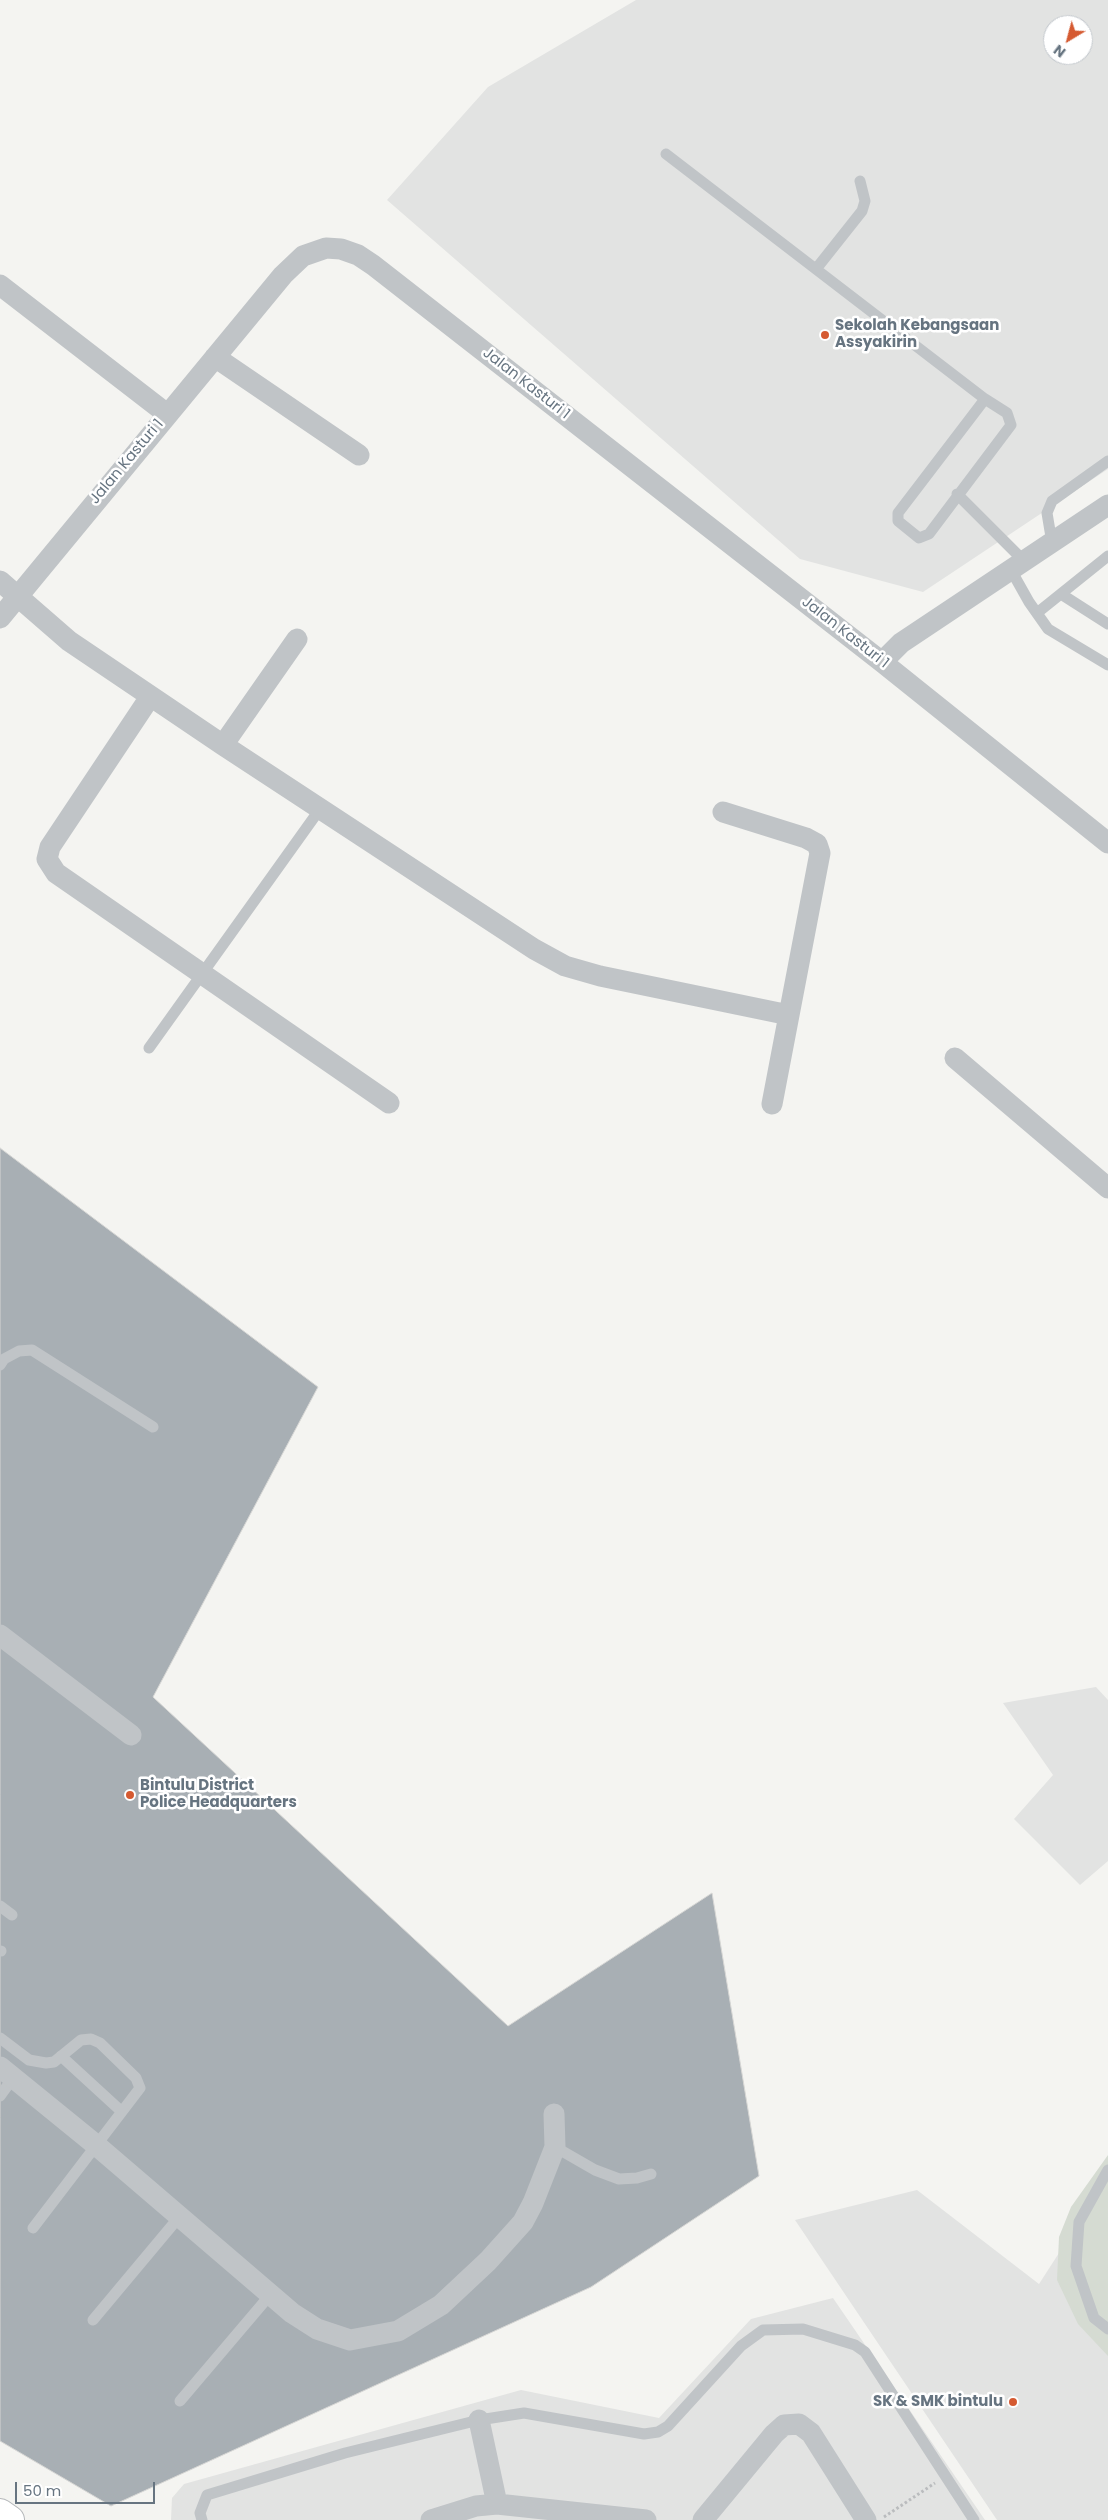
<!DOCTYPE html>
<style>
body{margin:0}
#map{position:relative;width:1108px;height:2520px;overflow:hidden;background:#f4f4f1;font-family:Poppins,sans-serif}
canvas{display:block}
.north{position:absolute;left:1043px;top:15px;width:50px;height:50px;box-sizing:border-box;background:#fff;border:1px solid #c2c7cc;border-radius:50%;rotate:217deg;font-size:14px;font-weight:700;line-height:20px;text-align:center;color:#667480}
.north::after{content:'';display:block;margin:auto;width:18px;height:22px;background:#d55a31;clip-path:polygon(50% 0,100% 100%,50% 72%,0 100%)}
.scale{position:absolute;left:15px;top:2482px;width:140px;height:22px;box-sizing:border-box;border:2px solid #667480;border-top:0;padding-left:6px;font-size:15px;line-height:18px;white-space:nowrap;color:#667480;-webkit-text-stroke:4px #fff;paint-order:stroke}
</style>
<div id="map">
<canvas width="1108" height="2520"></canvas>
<div class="north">N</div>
<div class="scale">50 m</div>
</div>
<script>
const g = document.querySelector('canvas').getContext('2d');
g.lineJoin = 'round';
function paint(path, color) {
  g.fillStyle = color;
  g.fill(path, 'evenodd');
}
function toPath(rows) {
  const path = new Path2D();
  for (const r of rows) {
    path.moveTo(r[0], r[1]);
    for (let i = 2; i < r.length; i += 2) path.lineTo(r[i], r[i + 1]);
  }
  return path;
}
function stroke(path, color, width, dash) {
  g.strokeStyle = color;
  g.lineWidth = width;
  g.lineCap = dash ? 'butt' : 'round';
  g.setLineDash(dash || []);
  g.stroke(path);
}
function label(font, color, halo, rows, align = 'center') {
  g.font = font + ' Poppins,sans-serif';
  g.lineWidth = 5;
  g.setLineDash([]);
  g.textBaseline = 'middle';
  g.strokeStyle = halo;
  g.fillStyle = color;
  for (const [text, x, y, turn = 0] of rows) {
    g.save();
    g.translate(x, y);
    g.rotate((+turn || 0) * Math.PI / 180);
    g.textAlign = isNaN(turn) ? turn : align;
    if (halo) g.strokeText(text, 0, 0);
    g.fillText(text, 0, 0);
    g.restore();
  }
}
paint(toPath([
 [636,0,1108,0,1108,469,923,592,800,559,387,200,488,87],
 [1053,25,1083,25,1083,55,1053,55],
 [1096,1687,1108,1700,1108,1861,1080,1885,1014,1819,1053,1775,1003,1703],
 [1108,2177,1108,2520,997,2520,795,2220,917,2190,1039,2284],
 [833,2298,985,2520,171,2520,172,2498,184,2484,521,2390,659,2418,751,2319]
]), '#e2e3e2');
paint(toPath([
 [1108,2155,1108,2356,1078,2324,1057,2280,1059,2237,1071,2207]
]), '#d5dbd2');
const building = toPath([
 [0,1148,318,1387,153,1697,508,2026,712,1893,759,2176,591,2287,111,2506,0,2441,0,1148]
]);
paint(building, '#a8afb4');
stroke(building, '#d6d6d4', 1);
const primary = toPath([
 [0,2513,10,2520]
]);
stroke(primary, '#b4b7ba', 30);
stroke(toPath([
 [884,2517,935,2483]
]), '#babcbe', 3, [2.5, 2.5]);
stroke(toPath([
 [666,154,985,399,1007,413,1011,425,929,534,919,538,898,521,898,513,985,399],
 [816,269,862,211,865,201,860,181],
 [957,494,1024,561],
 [1052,543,1047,513,1052,501,1108,461],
 [1011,570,1029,602,1048,629,1108,665],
 [1061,594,1108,624],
 [1037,613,1108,556],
 [149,1048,320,809],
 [0,1365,4,1359,19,1351,32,1350,153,1427],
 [0,1906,12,1915],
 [0,1951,1,1951],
 [0,2038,29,2060,46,2063,54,2062,81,2040,91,2039,100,2043,136,2078,140,2088,33,2228],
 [61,2056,121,2111],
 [0,2096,13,2078],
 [555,2147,595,2170,619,2179,637,2178,651,2174],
 [1108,2170,1079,2222,1076,2266,1094,2318,1108,2329],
 [93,2320,180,2216],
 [180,2401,270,2295],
 [202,2520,200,2513,207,2495,345,2453,479,2420,524,2413,644,2434,658,2432,668,2426,741,2346,763,2330,803,2329,855,2345,865,2352,974,2520]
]), '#c0c4c7', 11);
stroke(toPath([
 [0,285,167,414],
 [215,357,359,455],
 [0,581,69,641,223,745,534,949,565,966,600,976,789,1015,820,853,817,844,806,838,723,812],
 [0,618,283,275,303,256,326,248,341,249,358,255,373,265,882,662,1108,843],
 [882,662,901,643,1108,505],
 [150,697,50,847,47,859,56,873,389,1103],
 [223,745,297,639],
 [955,1058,1108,1188],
 [772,1104,789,1015],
 [0,1635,131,1735],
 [0,2067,96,2145,292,2313,317,2329,350,2340,398,2331,441,2305,488,2261,523,2222,533,2203,555,2147,554,2114],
 [479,2420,497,2504],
 [431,2520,476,2506,497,2504,646,2520],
 [703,2520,774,2434,784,2425,799,2424,811,2433,866,2520]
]), '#c0c4c7', 21);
stroke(primary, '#fff', 28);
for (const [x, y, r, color] of [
 [825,335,5,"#d55a31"],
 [130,1795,5,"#d55a31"],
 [1013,2402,5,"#d55a31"]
]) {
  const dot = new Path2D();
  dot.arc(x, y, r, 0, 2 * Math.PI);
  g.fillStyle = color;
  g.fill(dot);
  stroke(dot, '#fff', 2);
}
label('bold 15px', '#667480', '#fff', [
 ["Sekolah Kebangsaan",835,326],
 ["Assyakirin",835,343],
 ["Bintulu District",140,1786],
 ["Police Headquarters",140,1803],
 ["SK & SMK bintulu",1003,2402,"right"]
], 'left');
label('15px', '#667480', '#fff', [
 ["Jalan Kasturi 1",526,384,38],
 ["Jalan Kasturi 1",127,462,-50],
 ["Jalan Kasturi 1",845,633,38]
]);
</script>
